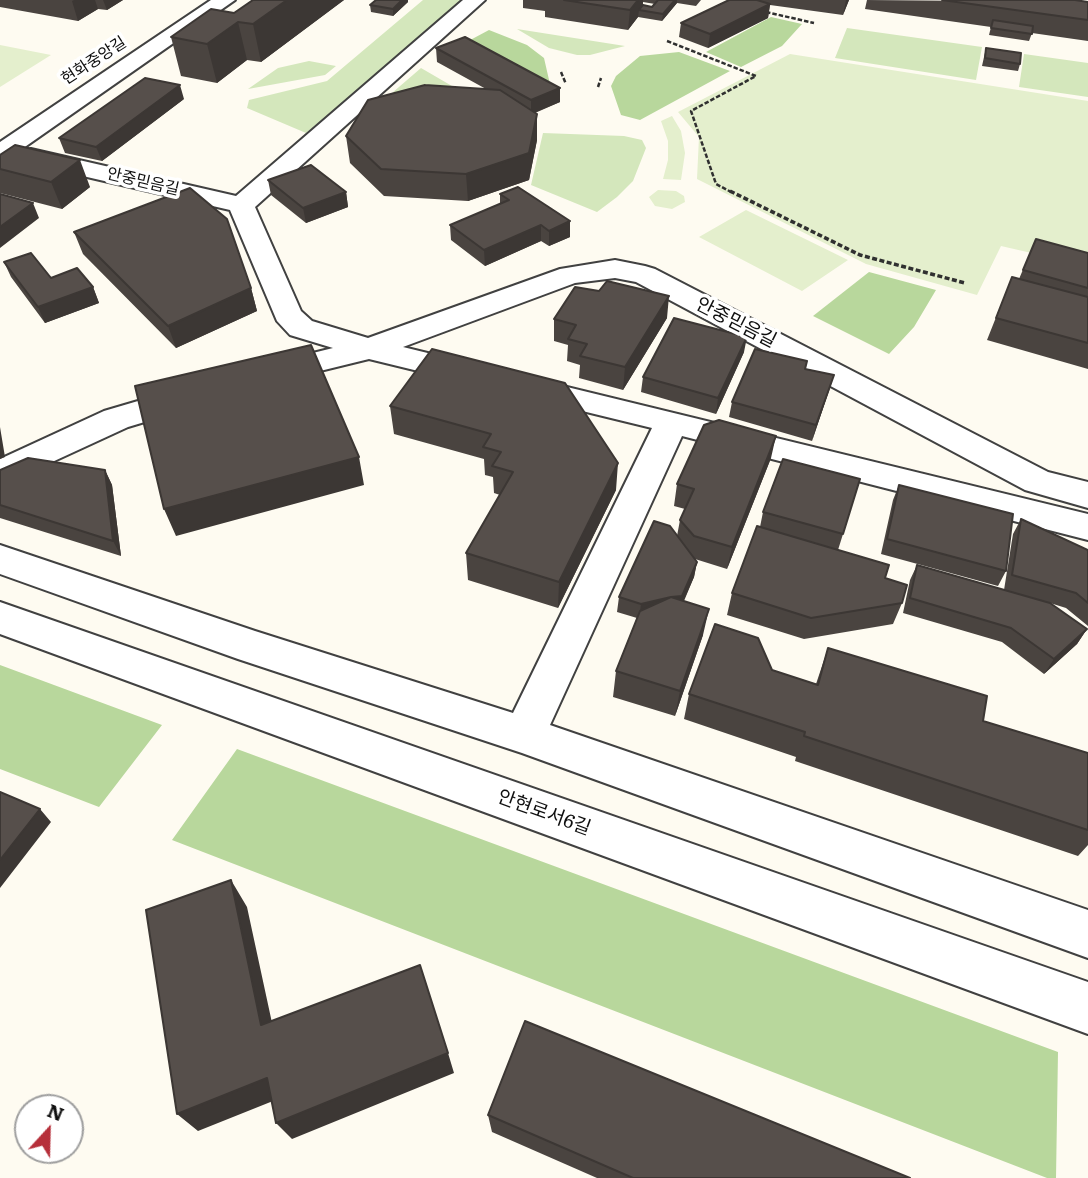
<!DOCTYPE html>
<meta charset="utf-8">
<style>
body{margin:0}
#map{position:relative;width:1088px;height:1178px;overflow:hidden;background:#fefbf1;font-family:Literata,serif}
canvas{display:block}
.north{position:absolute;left:14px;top:1094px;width:70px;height:70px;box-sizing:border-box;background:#fff;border:2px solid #9f9f9f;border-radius:50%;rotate:22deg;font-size:19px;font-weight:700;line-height:28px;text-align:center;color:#0e0e0e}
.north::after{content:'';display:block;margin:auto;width:24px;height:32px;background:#b62f3a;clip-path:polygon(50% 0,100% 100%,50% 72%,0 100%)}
</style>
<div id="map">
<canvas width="1088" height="1178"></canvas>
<div class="north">N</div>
</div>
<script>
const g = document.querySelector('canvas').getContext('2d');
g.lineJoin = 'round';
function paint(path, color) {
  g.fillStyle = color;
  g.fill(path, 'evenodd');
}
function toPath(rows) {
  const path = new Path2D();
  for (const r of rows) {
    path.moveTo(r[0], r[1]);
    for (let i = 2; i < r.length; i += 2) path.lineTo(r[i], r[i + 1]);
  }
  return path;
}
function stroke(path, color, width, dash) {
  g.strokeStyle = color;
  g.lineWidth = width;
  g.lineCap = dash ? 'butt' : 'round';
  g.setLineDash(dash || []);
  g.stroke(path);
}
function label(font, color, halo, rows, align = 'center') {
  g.font = font + ' Literata,"Noto Sans KR",serif';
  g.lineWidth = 7;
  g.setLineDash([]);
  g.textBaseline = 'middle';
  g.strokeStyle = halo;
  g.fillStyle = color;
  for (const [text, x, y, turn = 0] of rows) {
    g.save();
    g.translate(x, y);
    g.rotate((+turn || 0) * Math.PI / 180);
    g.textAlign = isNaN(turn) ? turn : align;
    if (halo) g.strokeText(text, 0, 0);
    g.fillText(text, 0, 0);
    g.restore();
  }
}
paint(toPath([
 [423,0,467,0,306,133,247,108,249,100,327,81],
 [847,28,982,47,976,80,835,58],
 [517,29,625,46,590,55,577,55,549,48],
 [1024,54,1088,63,1088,97,1019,87],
 [309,61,336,66,325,75,248,89,278,68],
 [421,68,495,111,363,118],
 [543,133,624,136,642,140,646,148,633,181,617,197,597,212,531,185]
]), '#d4e7bc');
paint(toPath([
 [771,17,802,24,782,46,741,67,706,52],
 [489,30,527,45,544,58,552,93,459,46],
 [679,52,730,71,640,120,621,115,611,86,616,76,640,56],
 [869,272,936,290,914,327,889,354,813,316],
 [0,665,162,725,99,807,0,769],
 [237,749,1058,1052,1056,1178,1047,1178,172,840]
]), '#b8d79c');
paint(toPath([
 [0,45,51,55,0,87],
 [790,54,1088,101,1088,266,1001,246,977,295,866,264,697,179,699,137,678,112],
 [672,116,681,131,685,153,681,180,663,179,668,160,668,141,661,121],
 [658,190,676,191,684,196,685,202,672,209,655,206,649,197],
 [746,210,848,260,802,291,699,237]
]), '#e4efcd');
const minor = toPath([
 [211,0,235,0,9,158,0,160,0,142,211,0],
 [463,0,485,0,255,207,301,311,312,321,368,338,560,269,615,260,645,266,655,269,1048,472,1088,482,1088,508,1025,490,636,282,615,278,575,283,403,347,1088,514,1088,540,682,436,550,725,1088,910,1088,958,522,753,238,659,0,574,0,545,255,631,513,713,652,428,369,359,267,384,256,381,251,374,256,367,333,348,290,335,277,321,230,210,22,162,18,157,22,152,31,149,236,196,463,0],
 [189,386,201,389,205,397,201,405,128,427,0,486,0,459,104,411,189,386],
 [0,602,1088,982,1088,1034,0,634,0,602]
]);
stroke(minor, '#414141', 4);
stroke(toPath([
 [766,12,814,23],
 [667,41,756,76,691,111,716,184,733,193],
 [561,72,566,84],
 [598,87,601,78]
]), '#303030', 2.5, [4.5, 2]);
stroke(toPath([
 [730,191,860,255,965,283]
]), '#303030', 3.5, [5, 2.5]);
paint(minor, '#fff');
paint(toPath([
 [0,0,123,0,107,10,98,9,78,21,0,7],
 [253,0,344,0,261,62,247,60,217,83,181,76,171,37,234,13],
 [523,0,701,0,696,6,677,3,662,21,638,17,628,30,545,17,545,11,523,8],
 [643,2,655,4,652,7,643,5],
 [729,0,849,0,843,15,770,5,768,18,708,48,679,37,681,23],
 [867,0,1088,2,1088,41,1032,33,1029,41,989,35,991,27,865,9],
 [408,2,393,16,371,12,370,5],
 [436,48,560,88,560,102,535,113,537,140,529,180,468,201,384,196,350,163,346,136,486,89,437,62],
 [986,48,1020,64,1018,71,982,66],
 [184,99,102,161,65,153,59,138],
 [0,155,90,187,62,209,0,193],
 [268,180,346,192,348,207,306,223,271,195],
 [500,194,570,221,570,237,549,246,541,241,485,266,451,240,450,225,500,204],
 [74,232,251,288,257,311,176,348,83,254],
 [1036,239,1088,253,1088,369,987,340,1012,277,1019,279],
 [4,262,51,278,93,287,99,303,45,323,11,277],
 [667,318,623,390,579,378,580,365,567,361,568,345,554,341,554,319],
 [432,349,616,490,558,608,468,580,466,553,500,495,494,493,493,477,485,475,484,459,394,434,390,406],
 [744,352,716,414,641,392,643,377],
 [805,369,834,375,812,441,729,417,732,402],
 [771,458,727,569,695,559,697,562,694,577,684,601,703,635,675,716,613,697,616,671,637,618,617,612,619,597,677,536,680,520,685,509,674,506,677,484],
 [0,470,105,470,112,485,121,556,0,518],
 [899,485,1006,571,998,586,881,554,893,500],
 [763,512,843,534,838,550,885,578,902,603,893,624,804,639,727,615,732,593,760,527],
 [1021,519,1088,550,1088,626,1066,608,1050,603,1087,629,1077,644,1044,674,1002,642,903,613,910,580,917,565,1004,590,1013,534],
 [828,648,983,721,1088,753,1088,845,1078,856,795,761,796,757,684,719,689,694,772,670,816,684],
 [488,1115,910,1178,597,1178,492,1132]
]), '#4a4440');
paint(toPath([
 [74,0,95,0,98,9,78,21,72,1],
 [103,0,123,0,107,10],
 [287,0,344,0,261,62,253,24],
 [402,0,408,0,408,2,393,16,393,9],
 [638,0,643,0,642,11,639,10,638,17,628,30,630,10],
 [675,0,677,0,677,3,662,21,663,14],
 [846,0,849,0,843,15],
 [770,4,768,18,708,48,710,34],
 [238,22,247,60,217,83,207,44],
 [180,85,184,99,102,161,96,147],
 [560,88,560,102,531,114,531,100],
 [537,114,537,140,529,180,468,201,466,174],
 [80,160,90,187,62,209,51,182],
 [346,192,348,207,306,223,303,208],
 [33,203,39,218,0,248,0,227],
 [570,221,570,237,549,246,549,231],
 [541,225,541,241,485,266,484,250],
 [93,287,99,303,45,323,38,307],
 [251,288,257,311,176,348,168,326],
 [669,296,667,318,623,390,625,367],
 [747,337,744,352,716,414,718,398],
 [834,375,829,391,812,441,816,425],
 [0,427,5,457,0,459],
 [776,436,771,458,727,569,732,547],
 [359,457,364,485,176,536,164,509],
 [618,463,616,490,558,608,559,582],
 [105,470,112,485,121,556,113,541],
 [697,562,694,577,679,611,639,619,641,604],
 [709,609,703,635,675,716,680,691],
 [1087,629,1077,644,1044,674,1054,659],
 [40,809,51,822,0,888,0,860],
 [231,880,247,907,277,1046,261,1025],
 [448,1053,454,1073,292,1139,276,1123],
 [267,1078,283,1097,198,1131,177,1114]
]), '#3c3734');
const building = toPath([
 [253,0,287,0,253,24,238,22,207,44,171,37,211,9,234,13,253,0],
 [376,0,402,0,393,9,370,5,376,0],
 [564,0,638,0,630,10,564,0],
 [658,0,675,0,663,14,639,10,643,5,652,7,658,0],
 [729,0,757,0,770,4,710,34,681,23,729,0],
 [942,0,1075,0,1088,2,1088,20,942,0],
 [993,20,1033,26,1032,34,991,28,993,20],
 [465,37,560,88,531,100,436,48,465,37],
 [986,48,1021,53,1020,64,985,58,986,48],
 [145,78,180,85,96,147,59,138,145,78],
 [425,85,500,90,537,114,529,153,466,174,381,169,346,136,368,100,425,85],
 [15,145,80,160,51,182,0,169,0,155,15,145],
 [311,165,346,192,303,208,268,180,311,165],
 [518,187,570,221,549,231,541,225,484,250,450,225,509,200,500,194,518,187],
 [190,188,227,219,251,288,168,326,74,232,190,188],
 [0,194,33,203,0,227,0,194],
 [1036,239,1088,253,1088,288,1023,270,1036,239],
 [31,253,51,278,77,268,93,287,38,307,4,262,31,253],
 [1012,277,1088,297,1088,343,996,318,1012,277],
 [607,281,669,296,625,367,580,356,587,344,568,339,576,325,554,319,575,287,599,291,607,281],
 [674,318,747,337,718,398,643,377,674,318],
 [311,345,359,457,164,509,135,386,311,345],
 [432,349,565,383,618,463,559,582,466,553,513,472,492,466,501,452,483,447,491,434,390,406,432,349],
 [755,349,807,361,805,369,834,375,816,425,732,402,755,349],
 [719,420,776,436,732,547,694,536,680,520,694,489,677,484,704,425,719,420],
 [28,458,105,470,113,541,0,505,0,470,28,458],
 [783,459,860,479,843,534,763,512,783,459],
 [899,485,1013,514,1006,571,887,539,899,485],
 [1021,519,1088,550,1088,603,1076,593,1012,575,1021,519],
 [654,521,670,526,697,562,682,596,671,597,641,604,619,597,654,521],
 [757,526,889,565,885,578,907,585,902,603,811,618,732,593,757,526],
 [917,565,1050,603,1087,629,1054,659,1011,628,910,598,917,565],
 [671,597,709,609,680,691,616,671,640,611,671,597],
 [715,624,758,638,772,670,818,685,828,648,987,696,983,721,1088,753,1088,830,804,736,805,732,689,694,715,624],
 [0,792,40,809,0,860,0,792],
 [231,880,261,1025,420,965,448,1053,276,1123,267,1078,177,1114,146,910,231,880],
 [525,1021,910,1178,633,1178,488,1115,525,1021]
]);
paint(building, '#564f4b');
stroke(building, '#3c3734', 2);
label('16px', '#0e0e0e', '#fff', [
 ["현화중앙길",94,61,-33],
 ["안중믿음길",143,182,13]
]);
label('19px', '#0e0e0e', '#fff', [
 ["안중믿음길",736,323,27],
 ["안현로서6길",544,813,20]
]);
</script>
